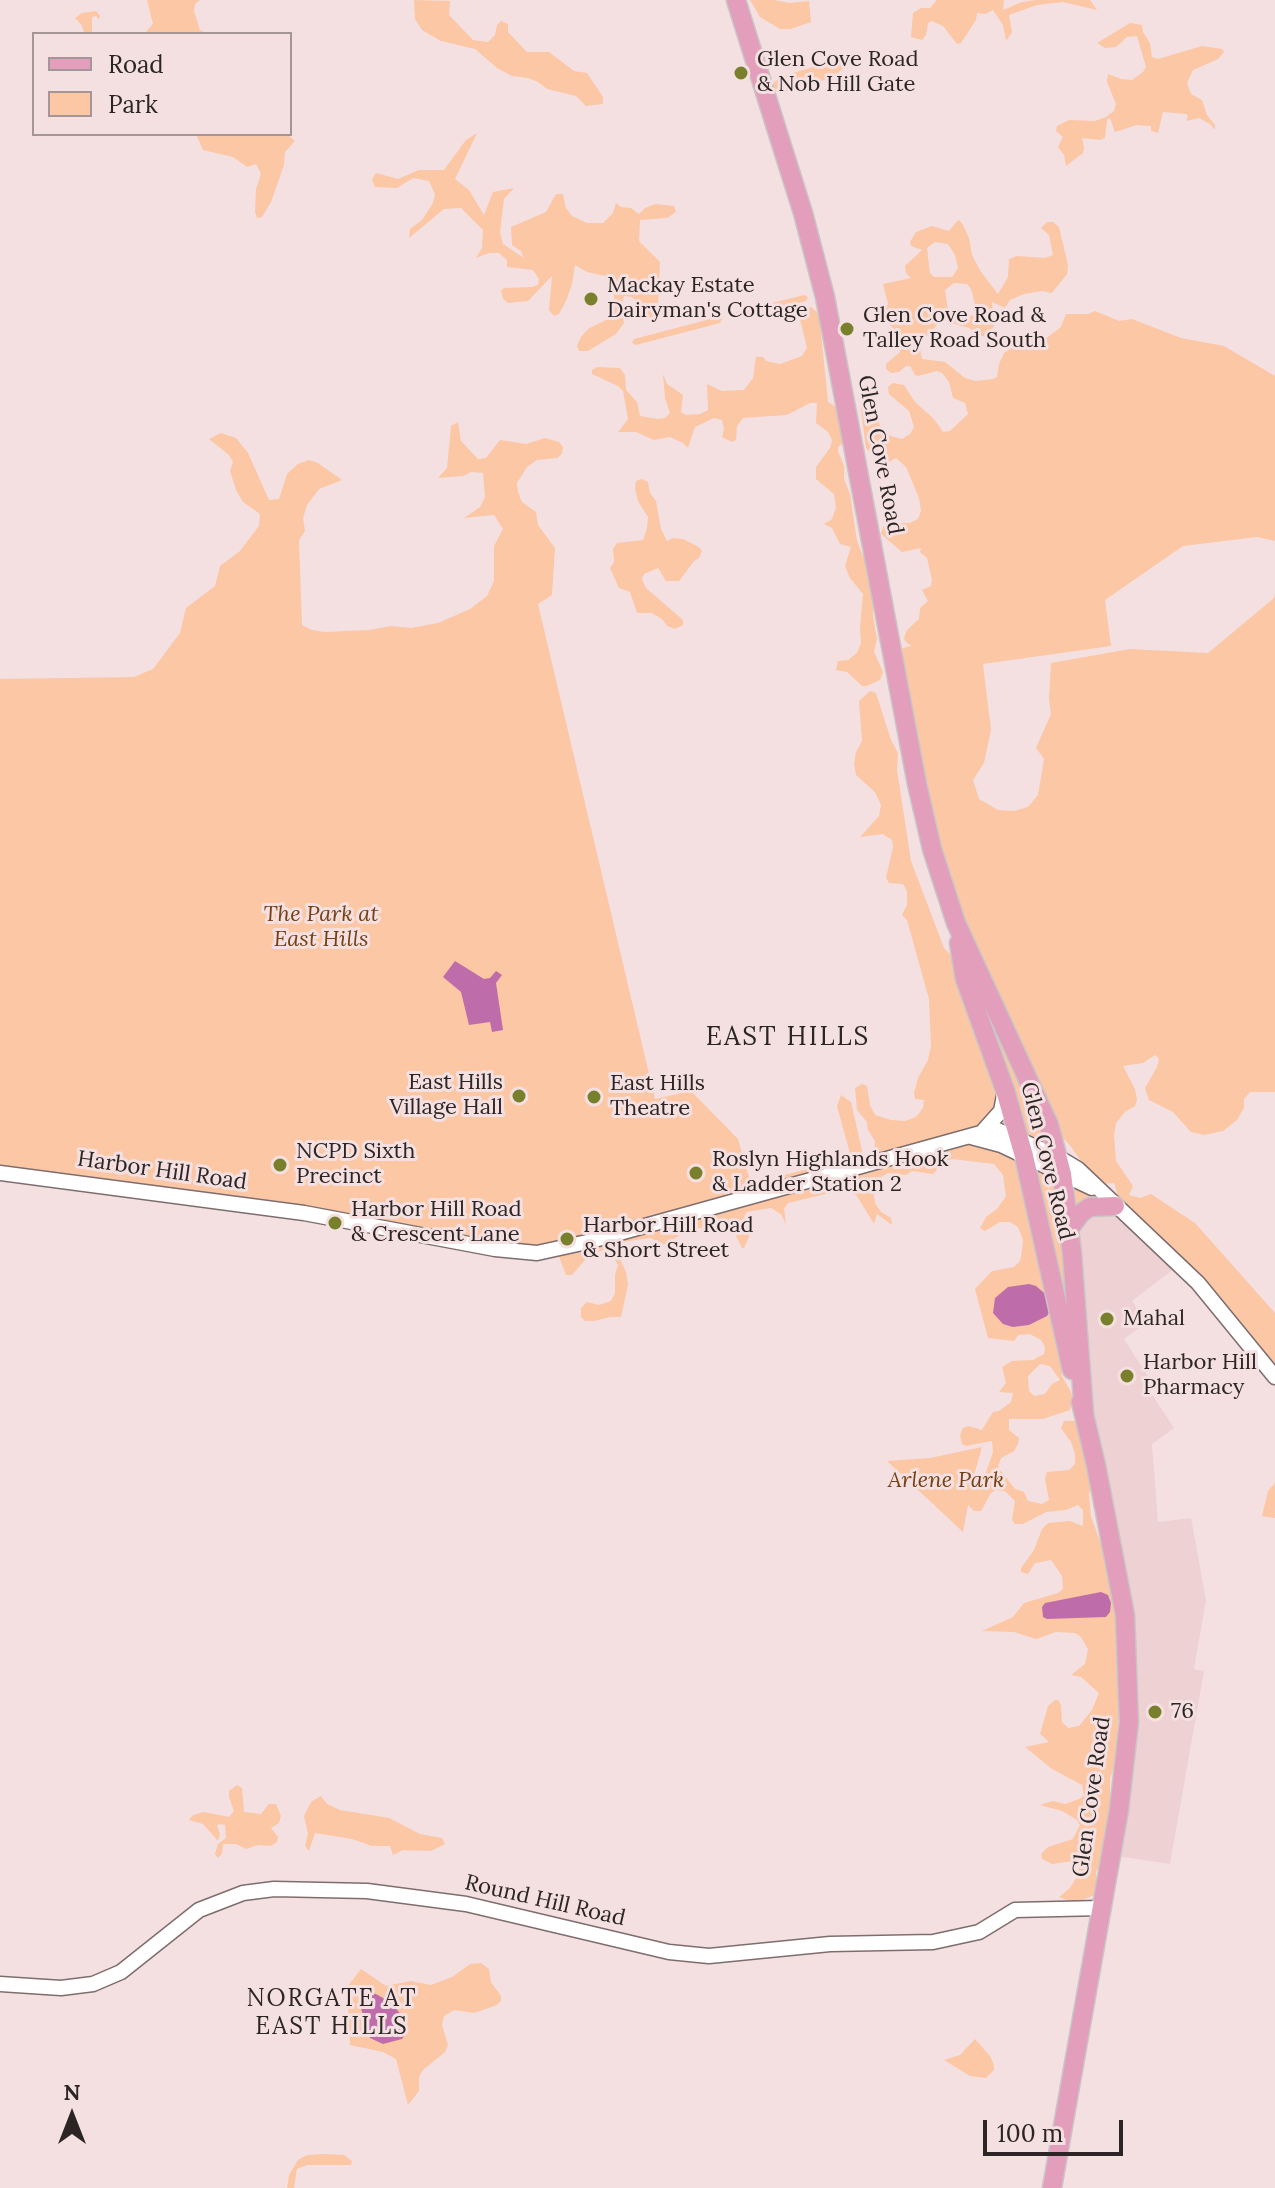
<!DOCTYPE html>
<style>
body{margin:0}
#map{position:relative;width:1275px;height:2188px;overflow:hidden;background:#f4e0e1;font-family:Lora,serif}
canvas{display:block}
.legend{position:absolute;left:32px;top:32px;width:260px;height:104px;box-sizing:border-box;background:#f4e0e1;border:2px solid #a49596;margin:0;padding:10px 14px;list-style:none;font-size:24px;color:#2c2525}
.legend li{display:flex;align-items:center;gap:16px;height:40px}
.legend b{width:40px;border:2px solid #a49596}
.north{position:absolute;left:32px;top:2076px;width:80px;height:80px;-webkit-text-stroke:6px #f4e0e1;paint-order:stroke;rotate:0deg;font-size:22px;font-weight:700;line-height:32px;text-align:center;color:#2c2525}
.north::after{content:'';display:block;margin:auto;width:28px;height:36px;background:#2c2525;clip-path:polygon(50% 0,100% 100%,50% 72%,0 100%)}
.scale{position:absolute;left:983px;top:2120px;width:140px;height:36px;box-sizing:border-box;border:4px solid #2c2525;border-top:0;padding-left:10px;font-size:24px;line-height:28px;white-space:nowrap;color:#2c2525;-webkit-text-stroke:6px #f4e0e1;paint-order:stroke}
</style>
<div id="map">
<canvas width="1275" height="2188"></canvas>
<ul class="legend">
<li><b style="height:10px;background:#e39ebb"></b>Road</li>
<li><b style="height:22px;background:#fbc7a5"></b>Park</li>
</ul>
<div class="north">N</div>
<div class="scale">100 m</div>
</div>
<script>
const g = document.querySelector('canvas').getContext('2d');
g.lineJoin = 'round';
function paint(path, color) {
  g.fillStyle = color;
  g.fill(path, 'evenodd');
}
function toPath(rows) {
  const path = new Path2D();
  for (const r of rows) {
    path.moveTo(r[0], r[1]);
    for (let i = 2; i < r.length; i += 2) path.lineTo(r[i], r[i + 1]);
  }
  return path;
}
function stroke(path, color, width, dash) {
  g.strokeStyle = color;
  g.lineWidth = width;
  g.lineCap = dash ? 'butt' : 'round';
  g.setLineDash(dash || []);
  g.stroke(path);
}
function label(font, color, halo, rows, align = 'center') {
  g.font = font + ' Lora,serif';
  g.lineWidth = 6;
  g.setLineDash([]);
  g.textBaseline = 'middle';
  g.strokeStyle = halo;
  g.fillStyle = color;
  for (const [text, x, y, turn = 0] of rows) {
    g.save();
    g.translate(x, y);
    g.rotate((+turn || 0) * Math.PI / 180);
    g.textAlign = isNaN(turn) ? turn : align;
    if (halo) g.strokeText(text, 0, 0);
    g.fillText(text, 0, 0);
    g.restore();
  }
}
paint(toPath([
 [1106,1204,1179,1265,1132,1301,1147,1322,1124,1339,1151,1381,1146,1385,1174,1428,1152,1444,1158,1522,1191,1518,1206,1600,1194,1669,1204,1671,1170,1864,1110,1855,1125,1758,1072,1253,1081,1213]
]), '#eed2d3');
paint(toPath([
 [147,0,200,0,195,4,194,11,200,30,207,34,144,34,153,24],
 [414,0,450,1,449,15,473,40,488,42,495,35,497,25,501,21,508,24,508,32,527,52,549,52,574,71,587,73,603,97,603,104,586,106,576,96,547,89,538,82,528,78,512,76,497,68,475,49,441,41,422,30,415,19],
 [750,0,774,0,789,3,809,1,811,22,791,29,780,29,760,17],
 [937,0,1004,0,1003,10,1022,2,1036,0,1090,0,1097,10,1063,2,1037,5,1009,15,1012,32,1006,41,1003,25,993,10,986,14,977,13,976,20,961,43,957,44,943,26,932,21,928,23,926,35,922,40,911,37,913,13,921,8,930,8],
 [96,11,100,16,99,19,96,16,92,17,92,34,85,34,81,24,75,18,82,13],
 [1130,23,1142,25,1143,32,1150,43,1152,57,1158,59,1202,46,1222,49,1224,52,1218,59,1193,70,1187,83,1191,94,1202,100,1207,115,1215,125,1215,130,1210,124,1199,118,1186,121,1188,116,1186,114,1163,112,1158,133,1151,131,1151,126,1137,125,1115,132,1110,118,1107,120,1105,138,1100,140,1082,138,1084,147,1083,153,1066,166,1064,155,1058,147,1063,137,1056,131,1057,126,1069,120,1095,121,1106,117,1114,111,1116,104,1107,82,1108,74,1121,79,1132,80,1143,72,1146,67,1137,36,1127,37,1116,47,1105,48,1097,43],
 [829,62,847,64,834,77,785,92,764,92,780,77],
 [477,133,455,179,469,190,484,215,493,192,514,188,504,199,500,232,503,244,524,258,521,251,512,245,511,227,546,212,556,194,563,194,566,208,572,216,587,223,603,223,613,213,616,203,621,207,631,208,639,214,645,208,655,204,674,206,676,212,667,218,640,220,639,241,660,262,658,305,668,314,662,318,642,317,645,309,632,297,624,296,621,308,624,323,616,334,588,351,579,351,577,346,581,337,588,329,608,319,614,305,614,284,605,276,587,272,575,265,572,284,566,301,559,314,554,316,549,310,552,276,528,301,508,303,503,299,501,291,504,288,532,287,538,285,539,279,533,270,507,267,507,260,499,253,489,253,476,258,482,248,483,230,461,208,444,209,409,238,410,229,422,220,433,203,435,194,429,181,413,178,397,188,375,187,372,179,376,173,398,179,419,170,444,170,466,140],
 [196,134,287,134,295,141,285,152,284,165,271,202,262,217,257,218,255,212,256,189,261,174,256,164,247,167,233,157,203,150],
 [958,220,962,223,969,238,972,255,981,272,998,294,1008,277,1009,259,1017,256,1045,258,1053,255,1049,235,1041,228,1047,222,1053,222,1059,227,1068,265,1067,274,1052,293,1042,291,1024,294,1010,300,1005,308,992,302,994,327,986,336,980,336,969,328,948,322,935,308,937,325,919,344,922,359,945,362,965,378,976,381,993,379,997,377,999,364,1004,353,1015,346,1027,339,1045,339,1061,327,1066,314,1088,314,1095,311,1119,321,1132,319,1181,338,1224,346,1275,376,1275,541,1257,537,1183,546,1105,600,1111,646,983,664,991,730,984,763,973,780,979,799,998,810,1014,811,1028,807,1038,795,1044,759,1036,748,1051,714,1049,699,1051,663,1130,649,1208,653,1274,598,1275,593,1275,1092,1250,1092,1244,1099,1244,1108,1237,1120,1223,1131,1204,1135,1191,1132,1173,1112,1149,1100,1145,1088,1157,1067,1159,1059,1155,1055,1143,1063,1123,1066,1135,1089,1137,1100,1135,1106,1125,1112,1116,1123,1114,1135,1116,1161,1133,1186,1129,1195,1140,1198,1151,1194,1195,1223,1275,1313,1275,1370,1119,1199,1114,1183,1102,1184,1090,1174,1069,1144,1050,1127,1061,1159,1106,1204,1069,1229,1084,1413,1062,1333,1061,1362,1062,1376,1073,1396,1070,1410,1043,1419,1009,1419,1009,1430,1019,1438,1018,1444,1014,1451,1001,1458,998,1467,1015,1489,1024,1492,1028,1501,1042,1504,1049,1500,1045,1479,1047,1472,1069,1470,1075,1464,1075,1454,1071,1442,1061,1428,1064,1421,1077,1421,1082,1427,1091,1487,1089,1494,1091,1517,1103,1549,1119,1578,1122,1707,1118,1721,1117,1761,1110,1778,1110,1810,1104,1858,1096,1872,1097,1888,1094,1895,1075,1903,1059,1897,1070,1888,1079,1873,1079,1866,1073,1861,1052,1864,1042,1859,1041,1854,1048,1847,1073,1839,1080,1825,1077,1820,1062,1811,1040,1805,1053,1801,1065,1804,1079,1799,1084,1796,1082,1785,1052,1769,1025,1747,1049,1742,1040,1734,1048,1706,1055,1700,1058,1700,1061,1705,1062,1722,1068,1728,1079,1726,1092,1710,1099,1693,1081,1677,1071,1675,1085,1664,1088,1649,1080,1636,1075,1633,1056,1632,1036,1639,1014,1632,982,1631,1013,1617,1024,1603,1058,1593,1063,1589,1062,1576,1051,1560,1035,1563,1028,1574,1021,1572,1021,1568,1034,1550,1042,1529,1048,1523,1070,1521,1083,1526,1083,1510,1078,1505,1066,1510,1046,1512,1023,1524,1015,1524,1012,1520,1015,1501,1005,1491,996,1490,991,1493,981,1511,974,1511,968,1505,963,1532,887,1461,930,1458,982,1447,973,1479,975,1484,982,1484,993,1452,992,1441,966,1446,962,1444,960,1435,963,1428,968,1426,982,1430,993,1412,999,1411,1011,1402,1013,1393,999,1392,1006,1383,1002,1367,1012,1361,1033,1360,1044,1354,1045,1347,1041,1340,1030,1334,1018,1335,1014,1341,988,1338,975,1289,992,1271,1014,1267,1020,1261,1022,1251,1023,1240,1018,1227,1010,1222,1000,1222,985,1231,980,1228,986,1217,997,1209,1006,1196,1003,1175,994,1164,952,1159,945,1161,933,1174,912,1171,906,1175,888,1173,878,1179,873,1189,875,1203,881,1212,891,1218,892,1225,877,1214,874,1224,857,1196,850,1191,834,1192,788,1203,784,1209,786,1224,781,1214,771,1208,747,1212,744,1217,750,1226,749,1237,744,1248,742,1248,733,1230,737,1221,736,1219,710,1228,689,1228,666,1245,650,1238,622,1242,617,1244,616,1250,626,1272,628,1285,621,1317,610,1317,594,1321,585,1321,581,1317,581,1308,587,1302,599,1305,611,1301,615,1293,615,1275,618,1265,611,1252,604,1250,590,1254,572,1275,566,1275,558,1254,495,1250,0,1173,0,679,134,677,153,669,180,633,186,608,215,586,220,566,240,551,259,526,260,514,243,502,236,490,230,471,233,462,229,455,209,439,221,433,236,438,248,453,269,500,279,499,287,474,298,464,309,460,318,463,342,480,319,489,307,505,303,518,305,531,299,540,302,625,312,630,325,632,369,630,391,626,411,628,438,623,470,609,487,596,494,581,494,546,503,529,494,515,464,518,480,507,485,497,483,473,471,472,463,476,438,478,447,468,451,426,458,422,461,441,478,459,486,458,500,440,526,444,545,438,559,442,563,447,562,454,557,458,537,460,527,467,517,483,518,492,522,502,536,512,538,525,555,548,552,595,538,604,655,1099,691,1091,738,1139,751,1184,851,1157,837,1106,841,1095,851,1102,863,1155,874,1152,875,1141,868,1130,867,1122,857,1110,855,1088,862,1084,867,1086,870,1105,875,1115,891,1120,905,1121,916,1117,923,1108,924,1100,915,1099,914,1093,918,1078,928,1060,931,1046,929,999,907,920,902,915,907,905,907,891,903,884,889,883,886,878,893,847,892,840,883,834,860,837,879,816,881,805,875,792,856,775,854,764,856,752,862,741,859,701,870,691,876,693,891,740,898,753,897,770,911,861,944,948,959,963,892,651,911,646,905,641,904,638,907,630,919,619,920,608,928,601,922,590,931,586,932,580,927,558,920,552,921,548,902,552,881,534,883,527,890,523,910,523,918,519,921,511,919,498,906,467,896,458,887,463,880,462,866,448,861,410,864,390,870,408,877,417,880,426,887,435,902,439,910,434,914,427,909,411,889,394,888,387,893,383,904,385,915,402,934,419,943,432,950,431,968,414,965,403,953,398,949,382,942,373,937,371,918,376,915,375,910,366,906,366,899,372,891,373,886,369,886,364,900,352,900,342,897,332,886,321,885,311,888,304,883,284,911,278,906,273,905,266,922,250,911,246,910,242,916,232,932,226,949,231],
 [935,242,948,244,955,255,958,268,952,277,934,277,930,273,927,248],
 [954,283,967,284,971,289,976,308,974,315,959,319,948,311,945,290],
 [1040,1364,1050,1366,1060,1380,1052,1384,1045,1394,1034,1396,1029,1391,1028,1376],
 [804,295,808,297,806,301,737,319,734,317,736,312],
 [811,307,819,314,828,402,840,409,846,441,838,447,838,451,844,466,844,479,850,494,857,541,875,586,873,616,877,639,874,652,883,672,880,680,867,686,862,686,847,672,836,670,838,661,848,660,857,653,861,643,860,628,863,594,850,578,845,566,851,547,840,544,832,528,824,524,832,519,836,508,834,494,816,479,816,467,830,448,832,440,828,432,816,423,817,403,810,403,787,415,743,418,737,426,736,440,732,442,722,437,724,429,722,420,714,418,695,427,688,448,683,443,670,437,654,440,636,432,618,432,628,419,623,391,618,386,592,374,592,370,597,367,620,368,625,375,626,390,637,402,640,416,658,419,665,418,670,413,665,398,663,374,667,384,683,395,681,412,686,415,700,414,708,410,707,384,722,391,744,390,753,378,756,357,763,357,766,361,780,364,802,356,807,348,800,319,801,312],
 [718,317,722,319,720,323,636,345,632,343,634,339],
 [642,479,648,482,650,493,656,501,661,529,667,541,673,538,683,539,699,547,702,551,699,558,694,561,679,581,666,581,658,568,644,574,642,579,646,588,683,620,683,625,675,629,667,626,663,620,652,613,637,613,630,592,619,588,610,568,614,562,613,549,617,543,643,540,647,528,648,517,638,501,635,489,636,481],
 [1275,1483,1275,1518,1262,1516,1268,1491],
 [237,1785,242,1788,244,1812,261,1814,269,1804,276,1804,281,1816,279,1823,271,1828,278,1837,277,1842,271,1846,258,1845,246,1849,236,1844,223,1844,222,1854,218,1858,215,1854,218,1844,226,1838,225,1825,219,1824,217,1826,220,1834,218,1841,203,1824,189,1820,193,1815,204,1812,229,1817,234,1811,229,1797,229,1791],
 [321,1796,327,1804,340,1810,389,1818,420,1834,442,1838,445,1844,431,1851,403,1850,393,1855,390,1846,372,1846,352,1839,315,1833,309,1851,305,1846,308,1834,304,1816,311,1802],
 [481,1963,489,1969,491,1982,501,1996,501,2001,497,2005,474,2013,454,2010,444,2016,442,2025,448,2045,445,2052,423,2070,419,2077,419,2091,408,2105,396,2059,383,2052,350,2045,347,1987,361,1969,386,1986,411,1981,431,1985,452,1977,470,1964],
 [975,2039,990,2056,994,2065,994,2070,986,2078,970,2076,944,2060,960,2055],
 [324,2154,344,2155,352,2161,351,2165,307,2165,297,2169,294,2188,287,2188,289,2175,298,2160,307,2155]
]), '#fbc7a5');
paint(toPath([
 [455,961,484,979,490,978,496,971,502,975,496,983,503,1030,492,1032,490,1022,469,1025,461,992,443,977],
 [1029,1284,1036,1286,1049,1297,1051,1309,1047,1316,1029,1325,1013,1327,1003,1324,993,1313,995,1298,1008,1287],
 [1101,1592,1108,1595,1111,1603,1110,1612,1106,1617,1047,1619,1043,1617,1042,1607,1045,1603],
 [366,1992,376,1994,390,2002,399,2012,406,2025,406,2033,402,2039,383,2044,370,2038,360,2005,362,1994]
]), '#be6daa');
const tertiary = toPath([
 [984,1130,1001,1111,1005,1090],
 [971,1137,1001,1145,1092,1188],
 [0,1173,304,1213,495,1249,537,1253,587,1242,995,1129,1058,1157,1078,1169,1198,1283,1275,1377],
 [0,1984,61,1988,93,1984,121,1972,199,1910,243,1893,274,1889,367,1891,466,1904,669,1952,709,1956,830,1944,933,1942,979,1932,1015,1910,1101,1908]
]);
const primary = toPath([
 [736,0,803,213,825,297,917,784,932,849,956,923,1049,1125,1062,1174,1072,1253,1084,1413],
 [959,943,965,979,1005,1090,1024,1156,1072,1370],
 [1069,1229,1081,1213,1090,1207,1115,1206],
 [1052,2188,1119,1810,1129,1722,1125,1615,1096,1465,1081,1402]
]);
stroke(tertiary, '#7f6d6e', 17);
stroke(primary, '#c8c6c6', 21);
stroke(tertiary, '#fff', 14);
stroke(primary, '#e39ebb', 18);
for (const [x, y, r, color] of [
 [741,73,8,"#79802b"],
 [591,299,8,"#79802b"],
 [847,329,8,"#79802b"],
 [519,1096,8,"#79802b"],
 [594,1097,8,"#79802b"],
 [280,1165,8,"#79802b"],
 [696,1173,8,"#79802b"],
 [335,1223,8,"#79802b"],
 [567,1239,8,"#79802b"],
 [1107,1319,8,"#79802b"],
 [1127,1376,8,"#79802b"],
 [1155,1712,8,"#79802b"]
]) {
  const dot = new Path2D();
  dot.arc(x, y, r, 0, 2 * Math.PI);
  g.fillStyle = color;
  g.fill(dot);
  stroke(dot, '#f4e0e1', 3);
}
label('22px', '#2c2525', '#f4e0e1', [
 ["Glen Cove Road",757,60],
 ["& Nob Hill Gate",757,85],
 ["Mackay Estate",607,286],
 ["Dairyman's Cottage",607,311],
 ["Glen Cove Road &",863,316],
 ["Talley Road South",863,341],
 ["East Hills",503,1083,"right"],
 ["Village Hall",503,1108,"right"],
 ["East Hills",610,1084],
 ["Theatre",610,1109],
 ["NCPD Sixth",296,1152],
 ["Precinct",296,1177],
 ["Roslyn Highlands Hook",712,1160],
 ["& Ladder Station 2",712,1185],
 ["Harbor Hill Road",351,1210],
 ["& Crescent Lane",351,1235],
 ["Harbor Hill Road",583,1226],
 ["& Short Street",583,1251],
 ["Mahal",1123,1319],
 ["Harbor Hill",1143,1363],
 ["Pharmacy",1143,1388],
 ["76",1171,1712]
], 'left');
label('22px', '#2c2525', '#f4e0e1', [
 ["Glen Cove Road",880,455,79],
 ["Glen Cove Road",1047,1161,76],
 ["Harbor Hill Road",162,1171,8],
 ["Glen Cove Road",1092,1797,-82],
 ["Round Hill Road",545,1901,13]
]);
label('italic 22px', '#774013', '#f4e0e1', [
 ["The Park at",321,915],
 ["East Hills",321,940],
 ["Arlene Park",946,1481]
]);
g.letterSpacing = '2px';
label('24px', '#2c2525', '#f4e0e1', [
 ["NORGATE AT",332,1999],
 ["EAST HILLS",332,2027]
]);
g.letterSpacing = '0px';
g.letterSpacing = '2px';
label('26px', '#2c2525', '#f4e0e1', [
 ["EAST HILLS",788,1038]
]);
g.letterSpacing = '0px';
</script>
